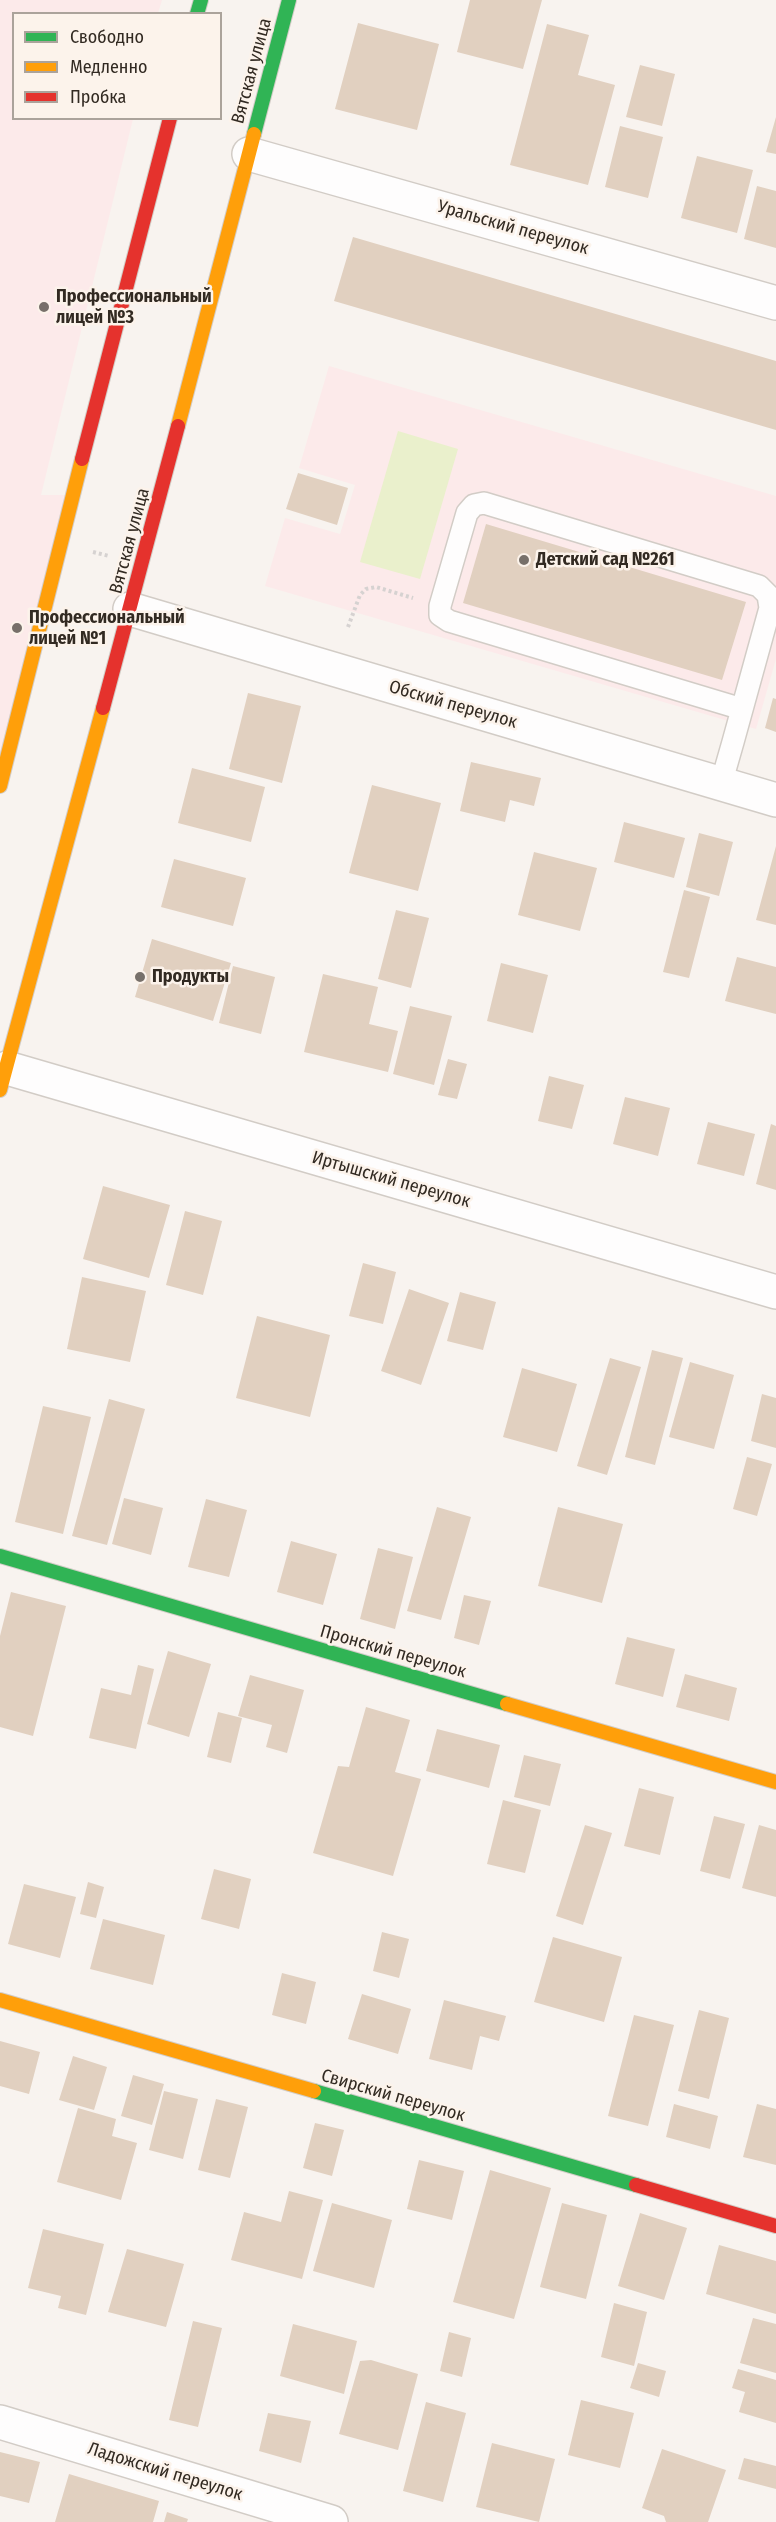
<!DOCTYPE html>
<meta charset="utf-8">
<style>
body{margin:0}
#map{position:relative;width:776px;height:2522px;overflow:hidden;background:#f8f3ef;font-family:"Fira Sans Condensed",sans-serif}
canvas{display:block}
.legend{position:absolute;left:12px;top:12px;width:210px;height:108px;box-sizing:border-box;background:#fcf3eb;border:2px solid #aba39b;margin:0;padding:8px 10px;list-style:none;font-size:18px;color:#322a22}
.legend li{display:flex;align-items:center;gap:12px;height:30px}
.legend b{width:30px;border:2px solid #aba39b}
</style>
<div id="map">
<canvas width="776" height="2522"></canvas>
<ul class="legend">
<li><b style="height:8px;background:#30b455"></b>Свободно</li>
<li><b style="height:8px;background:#ff9f0a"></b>Медленно</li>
<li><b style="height:8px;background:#e5322d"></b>Пробка</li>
</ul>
</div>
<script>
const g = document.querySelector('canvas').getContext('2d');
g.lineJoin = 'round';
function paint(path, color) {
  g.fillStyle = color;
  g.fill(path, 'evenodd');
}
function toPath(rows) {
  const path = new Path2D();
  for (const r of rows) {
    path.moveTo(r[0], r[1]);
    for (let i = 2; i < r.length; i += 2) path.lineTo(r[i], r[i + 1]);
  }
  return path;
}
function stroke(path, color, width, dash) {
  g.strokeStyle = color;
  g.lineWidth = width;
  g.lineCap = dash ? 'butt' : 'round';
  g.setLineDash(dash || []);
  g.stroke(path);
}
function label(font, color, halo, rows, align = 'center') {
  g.font = font + ' "Fira Sans Condensed",sans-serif';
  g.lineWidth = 5;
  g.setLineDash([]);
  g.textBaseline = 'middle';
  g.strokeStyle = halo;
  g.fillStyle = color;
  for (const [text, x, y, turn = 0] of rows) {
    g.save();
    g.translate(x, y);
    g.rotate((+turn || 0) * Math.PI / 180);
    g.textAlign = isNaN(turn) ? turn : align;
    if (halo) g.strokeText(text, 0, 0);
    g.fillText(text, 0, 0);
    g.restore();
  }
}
paint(toPath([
 [0,0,162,0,158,13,14,14,14,118,133,119,41,495,67,495,0,759],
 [329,366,776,496,776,659,756,729,265,586,285,518,340,534,355,485,299,468]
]), '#fceaea');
paint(toPath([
 [398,431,458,449,420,579,360,562]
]), '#eaf0cc');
paint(toPath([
 [470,0,542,0,523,69,457,52],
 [358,23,439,44,417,130,335,109],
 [547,24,589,35,578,75,615,85,588,185,510,165],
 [640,65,675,74,662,126,626,117],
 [776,117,776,154,766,152],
 [620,126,663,137,648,198,605,187],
 [697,156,753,170,737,233,681,218],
 [757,186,776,191,776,248,744,239],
 [353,237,776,361,776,430,334,301],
 [298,473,348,488,337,525,286,509],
 [486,524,746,602,722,680,463,603],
 [248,693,301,706,282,783,229,769],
 [773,698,776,699,776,732,765,728],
 [471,762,541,778,534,806,510,800,505,822,460,811],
 [192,768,265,787,251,842,178,823],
 [372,785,441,803,418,891,349,873],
 [624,822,685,838,674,878,614,862],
 [699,833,733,842,719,896,686,887],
 [776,846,776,925,756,920],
 [534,852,597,868,580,931,518,915],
 [174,859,246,878,233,926,161,907],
 [684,890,710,897,689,978,663,972],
 [396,910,429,918,411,988,378,979],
 [152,939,231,963,213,1021,135,997],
 [737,957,776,967,776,1014,725,1001],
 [501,963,548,975,533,1033,487,1021],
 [233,966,275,977,261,1034,219,1023],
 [323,974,378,987,369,1024,398,1031,388,1072,304,1052],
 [410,1006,452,1016,434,1085,393,1074],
 [448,1059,467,1064,457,1099,438,1095],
 [549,1076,584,1085,572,1129,538,1121],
 [625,1097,670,1108,658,1156,613,1144],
 [708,1122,755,1134,744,1176,697,1164],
 [771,1124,776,1126,776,1190,756,1184],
 [103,1186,170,1205,149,1278,83,1259],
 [185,1211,222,1221,203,1295,166,1285],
 [363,1263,396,1272,383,1324,349,1316],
 [82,1277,146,1291,130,1362,67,1349],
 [409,1289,449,1303,421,1385,381,1371],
 [460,1292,496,1302,483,1350,447,1341],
 [257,1316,330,1335,310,1417,236,1398],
 [652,1350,683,1358,655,1465,625,1457],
 [610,1358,641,1367,607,1475,577,1466],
 [690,1362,734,1375,714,1449,669,1437],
 [522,1368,577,1384,557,1452,503,1437],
 [762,1394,776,1398,776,1448,751,1441],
 [109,1399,145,1409,107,1545,72,1536],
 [43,1406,91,1417,63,1534,15,1522],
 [747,1457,772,1464,757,1516,733,1509],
 [124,1498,163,1508,151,1555,112,1544],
 [206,1499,247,1510,229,1577,188,1567],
 [437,1507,471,1517,441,1620,407,1611],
 [558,1507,623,1524,602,1603,538,1586],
 [291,1541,337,1554,323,1605,277,1592],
 [378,1548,413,1557,395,1629,360,1619],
 [11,1592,66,1606,33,1736,0,1727,0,1636],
 [464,1595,491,1601,479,1645,454,1638],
 [627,1637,675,1649,663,1697,615,1684],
 [168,1651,211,1664,189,1737,147,1724],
 [138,1665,154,1669,136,1749,89,1738,101,1688,131,1695],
 [685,1674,737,1688,729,1721,676,1707],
 [250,1675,304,1690,287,1753,266,1747,272,1725,238,1716],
 [366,1707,410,1720,395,1772,421,1779,393,1876,313,1853,338,1766,349,1767],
 [218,1712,242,1718,231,1763,207,1757],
 [437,1729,500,1745,489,1788,426,1771],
 [524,1755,561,1764,550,1806,514,1797],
 [639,1788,674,1797,660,1855,624,1846],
 [503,1800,541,1810,525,1873,487,1864],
 [714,1816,745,1824,730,1879,700,1871],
 [585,1825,612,1833,583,1925,556,1916],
 [759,1825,776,1830,776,1897,742,1888],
 [214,1869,251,1879,239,1929,201,1919],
 [88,1882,104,1887,96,1918,80,1914],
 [24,1884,76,1897,60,1958,8,1944],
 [103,1919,165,1935,153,1985,90,1969],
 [382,1932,409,1939,399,1978,373,1971],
 [553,1937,622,1957,604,2022,534,2002],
 [282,1973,316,1982,306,2024,272,2015],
 [362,1994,411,2009,398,2054,348,2039],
 [444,2000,506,2016,499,2041,480,2036,472,2070,429,2059],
 [699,2010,729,2018,709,2099,678,2091],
 [634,2015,674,2025,648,2126,608,2116],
 [0,2041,40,2052,29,2094,0,2086],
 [73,2056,107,2067,94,2110,59,2100],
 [133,2075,164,2084,152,2125,121,2116],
 [164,2091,198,2099,183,2159,149,2150],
 [216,2099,248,2107,230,2178,198,2170],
 [674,2104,718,2116,710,2149,666,2137],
 [757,2104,776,2109,776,2165,743,2157],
 [78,2108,116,2119,112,2136,137,2143,121,2200,57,2182],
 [315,2123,344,2130,332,2176,303,2168],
 [419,2160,464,2171,452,2220,407,2209],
 [490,2170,551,2188,514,2319,453,2302],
 [289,2191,323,2200,302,2279,231,2260,244,2212,281,2222],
 [332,2203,392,2220,374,2288,313,2271],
 [562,2203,607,2215,586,2299,540,2287],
 [640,2213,687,2228,664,2300,618,2286],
 [43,2229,104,2244,86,2315,58,2308,61,2296,28,2288],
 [719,2245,776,2261,776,2314,706,2294],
 [127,2249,184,2264,166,2327,108,2312],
 [614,2303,647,2312,634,2366,601,2357],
 [753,2318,776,2324,776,2373,740,2363],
 [193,2321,222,2328,198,2427,169,2420],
 [293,2324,357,2341,344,2394,280,2376],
 [449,2332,471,2338,462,2377,440,2371],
 [371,2360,418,2374,398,2450,339,2434,360,2361],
 [638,2363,666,2371,659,2397,630,2388],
 [738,2369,776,2380,776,2423,739,2412,745,2392,732,2388],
 [581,2400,634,2413,620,2468,568,2455],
 [426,2402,466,2413,443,2502,403,2491],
 [268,2413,311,2421,301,2463,259,2451],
 [492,2443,555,2459,539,2522,476,2507],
 [662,2449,726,2470,708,2522,666,2522,664,2516,642,2508],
 [0,2452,40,2462,29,2503,0,2496],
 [744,2458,776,2466,776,2489,738,2479],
 [69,2474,159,2501,153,2522,55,2522],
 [167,2512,188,2519,187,2522,164,2522]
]), '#e1d0c0');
const lane = toPath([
 [721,784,733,742,770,608,768,595,759,586,484,503,474,505,467,513,440,606,440,615,449,621,742,709]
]);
const street = toPath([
 [249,154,776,303],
 [130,609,776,800],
 [7,1068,776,1292],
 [0,2422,331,2522]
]);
const fast = toPath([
 [197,14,201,0],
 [254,134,289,0],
 [0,1556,507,1704],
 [314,2091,636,2185]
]);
const slow = toPath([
 [178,426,254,134],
 [0,786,82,459],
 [0,1090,103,708],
 [507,1704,776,1782],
 [0,2000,314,2091]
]);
const jam = toPath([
 [82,459,170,118],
 [103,708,178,426],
 [636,2185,776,2226]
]);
stroke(lane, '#d2ccc6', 24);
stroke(street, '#d2ccc6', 36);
stroke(fast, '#d2ccc6', 16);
stroke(slow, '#d2ccc6', 16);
stroke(jam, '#d2ccc6', 16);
stroke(toPath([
 [93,552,109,556],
 [348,627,360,595,366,589,376,587,413,598]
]), '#d6d2d1', 4, [3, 3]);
stroke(lane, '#fefdfd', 21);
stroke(street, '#fefdfd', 33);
stroke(fast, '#30b455', 14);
stroke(slow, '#ff9f0a', 14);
stroke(jam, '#e5322d', 14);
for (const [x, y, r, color] of [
 [44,307,6,"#77706a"],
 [524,560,6,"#77706a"],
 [17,628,6,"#77706a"],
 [140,977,6,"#77706a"]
]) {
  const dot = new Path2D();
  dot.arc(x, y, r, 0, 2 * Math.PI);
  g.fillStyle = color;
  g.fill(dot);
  stroke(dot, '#fcf3eb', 2);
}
label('18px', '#322a22', '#fcf3eb', [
 ["Вятская улица",252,71,-75],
 ["Уральский переулок",513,228,16],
 ["Вятская улица",130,541,-75],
 ["Обский переулок",453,705,16],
 ["Иртышский переулок",391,1180,16],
 ["Пронский переулок",393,1652,16],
 ["Свирский переулок",393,2096,16],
 ["Ладожский переулок",165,2472,17]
]);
label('bold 18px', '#322a22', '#fcf3eb', [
 ["Профессиональный",56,297],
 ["лицей №3",56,318],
 ["Детский сад №261",536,560],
 ["Профессиональный",29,618],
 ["лицей №1",29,639],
 ["Продукты",152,977]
], 'left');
</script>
